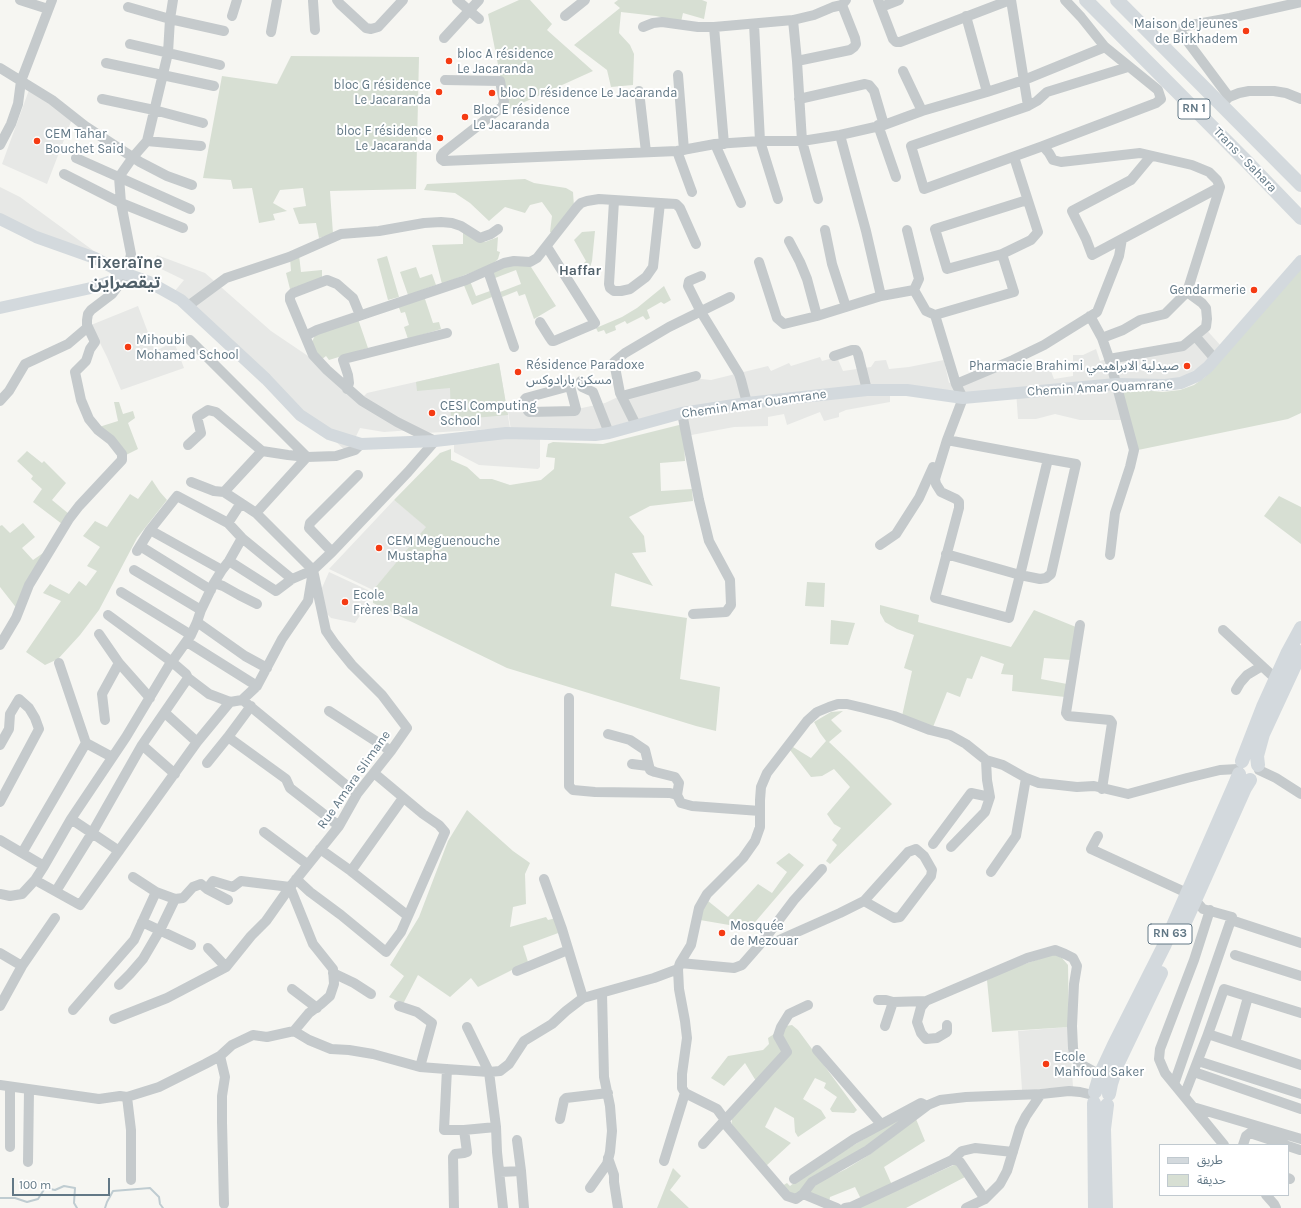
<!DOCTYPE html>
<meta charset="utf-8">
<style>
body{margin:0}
#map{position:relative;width:1301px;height:1208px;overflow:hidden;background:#f6f6f2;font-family:Karla,"Noto Sans Arabic",sans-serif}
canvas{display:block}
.legend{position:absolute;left:1159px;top:1144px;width:130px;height:52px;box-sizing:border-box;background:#fff;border:1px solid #c0c9cf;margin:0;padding:5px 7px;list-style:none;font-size:12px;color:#627886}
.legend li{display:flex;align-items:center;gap:8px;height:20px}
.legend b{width:20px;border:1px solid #c0c9cf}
.scale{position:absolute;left:12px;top:1178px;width:98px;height:18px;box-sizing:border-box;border:2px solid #627886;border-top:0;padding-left:5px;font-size:12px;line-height:14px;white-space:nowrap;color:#627886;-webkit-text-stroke:3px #fff;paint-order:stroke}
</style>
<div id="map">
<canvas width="1301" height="1208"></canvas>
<ul class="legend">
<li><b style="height:5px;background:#d3d9dd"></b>طريق</li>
<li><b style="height:11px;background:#d7dfd3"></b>حديقة</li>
</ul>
<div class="scale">100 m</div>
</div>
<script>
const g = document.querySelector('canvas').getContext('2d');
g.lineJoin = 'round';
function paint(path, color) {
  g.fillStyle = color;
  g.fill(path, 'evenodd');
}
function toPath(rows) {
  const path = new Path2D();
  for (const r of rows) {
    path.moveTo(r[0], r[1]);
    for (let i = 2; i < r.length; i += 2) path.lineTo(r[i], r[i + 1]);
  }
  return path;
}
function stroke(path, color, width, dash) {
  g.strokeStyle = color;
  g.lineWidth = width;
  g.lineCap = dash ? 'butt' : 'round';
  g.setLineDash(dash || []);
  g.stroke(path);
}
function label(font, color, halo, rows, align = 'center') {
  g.font = font + ' Karla,"Noto Sans Arabic",sans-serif';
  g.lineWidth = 4;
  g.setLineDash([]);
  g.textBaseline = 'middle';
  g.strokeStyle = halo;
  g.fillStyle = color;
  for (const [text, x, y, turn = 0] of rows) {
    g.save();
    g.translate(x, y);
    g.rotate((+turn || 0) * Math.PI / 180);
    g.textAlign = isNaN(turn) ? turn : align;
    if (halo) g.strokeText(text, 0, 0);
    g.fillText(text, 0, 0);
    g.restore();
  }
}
paint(toPath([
 [29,90,72,119,47,184,2,164],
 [0,187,20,197,98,254,0,223],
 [157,255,205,273,271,331,308,356,363,397,367,393,499,363,510,428,426,433,412,430,384,432,360,428,348,453,174,292,184,280,153,265],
 [138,306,155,351,174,342,184,368,121,390,107,357,91,325],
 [1204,327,1221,346,1205,364,1178,380,1118,382,1125,420,1080,420,1055,414,1036,419,1018,419,1016,391,963,395,890,387,890,402,846,410,839,413,839,417,824,421,820,412,787,425,784,414,768,417,768,426,734,427,686,436,682,409,601,429,540,429,540,467,538,469,479,465,454,452,454,440,512,436,508,412,559,413,605,403,618,397,701,379,711,380,768,366,771,371,789,363,791,366,820,357,822,361,837,357,843,371,871,367,875,361,886,360,889,369,909,367,944,360,949,383,1013,357,1020,367,1034,363,1036,369,1049,366,1054,379,1073,376,1073,355,1083,355,1096,349,1100,361,1115,356,1181,346],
 [394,500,427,527,373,590,329,569],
 [329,572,370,591,361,614,355,623,331,618,327,614,321,590],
 [1069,1027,1073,1087,1022,1090,1018,1031]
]), '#e7e8e6');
paint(toPath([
 [519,0,530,0,552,24,547,30,593,71,507,110,488,14],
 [618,0,702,0,707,2,704,19,683,13,681,22,656,16,621,12,619,33,630,45,634,54,633,85,611,87,607,70,574,45,620,8,614,3],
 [291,56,419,57,416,189,330,191,333,234,319,238,316,223,299,224,293,208,306,206,303,188,280,190,273,203,287,211,273,214,275,220,259,223,252,188,233,189,231,180,203,178,222,76,277,84],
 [525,179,534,183,566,188,573,192,574,207,554,235,550,232,552,216,542,202,530,205,525,213,505,207,489,221,470,203,455,193,424,190,427,184],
 [463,230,481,241,485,242,498,237,497,251,500,252,498,259,493,264,442,284,432,245,463,244],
 [595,231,592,261,589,271,584,263,586,261,574,240,582,232],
 [299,255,301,272,322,270,322,278,290,289,286,273,291,271,290,258],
 [387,256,399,297,388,300,377,259],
 [524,264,531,267,556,306,534,319,525,294,519,296,517,291,502,297,500,292,521,284,516,270,495,278,493,272,504,266],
 [416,267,420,278,432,274,436,285,408,295,400,272],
 [1301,268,1301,413,1288,419,1138,450,1121,388,1163,392,1180,390,1194,385,1205,377],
 [470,281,476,296,490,291,492,297,472,305,463,283],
 [664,286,671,300,664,304,661,302,647,310,650,318,646,320,643,316,627,324,625,321,615,326,616,330,606,334,604,330,598,332,596,328,622,317,637,308],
 [424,296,433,323,439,322,441,329,408,339,404,327,409,325,405,312,401,313,398,305],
 [358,319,368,348,329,360,326,356,321,360,311,344,317,331],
 [499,363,508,415,451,420,450,388,417,391,416,382],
 [114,402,119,402,123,414,133,411,135,418,128,423,138,449,126,455,99,427,118,421],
 [683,424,685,461,660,463,661,491,692,489,693,501,650,506,629,517,644,536,646,552,632,553,653,586,615,573,611,606,687,618,680,679,720,687,716,731,696,726,507,668,373,603,373,590,426,527,394,500,440,453,451,449,451,460,467,467,480,479,492,479,510,485,541,480,554,469,555,458,546,457,548,444,553,442,603,444],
 [27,451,42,463,44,461,66,483,52,500,69,514,62,524,33,502,42,489,31,479,33,476,17,461],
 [152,480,160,492,167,500,137,538,99,610,80,635,58,659,45,665,26,652,61,601,43,593,50,584,69,594,79,581,86,586,97,571,87,566,100,547,83,536,95,521,107,527,130,494,138,499],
 [1279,496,1301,507,1301,544,1264,516],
 [23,523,35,537,22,548,33,560,46,551,18,610,0,587,0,526,2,525,10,533],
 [807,582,825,583,824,607,805,606],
 [880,605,919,615,918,622,1011,647,1034,610,1076,627,1071,660,1044,658,1041,679,1067,684,1065,697,1012,691,1013,675,1001,674,1004,664,981,656,972,679,967,678,960,697,947,692,933,727,902,716,912,671,904,668,914,635,897,629,885,622,880,613],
 [831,620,855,623,848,645,830,644],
 [843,711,831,720,842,731,829,742,849,761,892,804,830,864,826,861,837,845,832,840,841,828,834,824,827,814,850,787,834,769,822,776,811,777,790,750,793,747,811,758,826,741,820,733,814,722,831,712],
 [467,810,513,851,530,863,525,874,526,904,513,907,510,927,546,917,548,920,556,918,561,932,523,946,528,962,478,987,471,978,450,997,418,975,403,1004,389,997,404,976,390,965,419,917,448,841],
 [789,853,804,865,750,928,741,921,735,926,700,920,702,910,708,901,728,917,758,884,772,893,787,872,776,863],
 [1054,954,1062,958,1068,965,1069,1027,992,1032,987,980,1010,969],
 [792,1025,798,1030,857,1110,854,1113,832,1112,830,1109,837,1097,824,1088,826,1083,815,1078,803,1099,821,1110,826,1118,798,1137,795,1132,794,1118,775,1107,765,1127,791,1143,766,1166,731,1127,732,1119,756,1081,745,1063,724,1086,711,1078,728,1056,763,1050,769,1044,768,1038,786,1026],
 [912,1110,914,1113,793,1196,782,1186,787,1183,790,1186,804,1175],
 [916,1119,925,1141,884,1167,892,1185,861,1199,855,1187,830,1197,829,1203,807,1193,815,1184,846,1169,872,1153],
 [956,1164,965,1177,906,1208,858,1208],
 [673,1168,681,1176,670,1190,689,1208,657,1208]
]), '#d7dfd3');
stroke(toPath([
 [0,1198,15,1198,27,1202,38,1199,45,1188,55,1190,64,1186,75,1188,74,1203,77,1208],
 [105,1208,107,1202,113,1191,150,1188,159,1197,160,1204,163,1208]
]), '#bfccd1', 2);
stroke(toPath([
 [20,0,48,9],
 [337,0,340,4,366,28,371,29,378,27,403,0],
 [457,0,479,19],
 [878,0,893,39,896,42,900,42,1010,0],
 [1011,0,1028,106],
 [1065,0,1081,17,1105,47,1158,90,1161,99,1156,103,1043,146,1049,153,1053,160,1061,162,1140,153,1192,165,1209,172,1217,180,1220,187,1187,292,1165,314,1140,320,1123,330,1102,338],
 [313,1,315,30],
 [128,7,170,19,224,31],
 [881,7,899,0],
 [232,16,237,0],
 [565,16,585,0],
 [966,16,987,92],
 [793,20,797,61,802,141,818,199],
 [754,24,760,141,778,199],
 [643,27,653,23,662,22,698,27,714,27,793,20,814,15,833,7,842,5,846,0],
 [714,27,724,144],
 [271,32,277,0],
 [444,38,479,0],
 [130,44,220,65],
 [797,61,850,50,854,47,856,44,855,38,842,5],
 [106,63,214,86],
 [0,68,52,100,85,126,140,162,167,176,192,185],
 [903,71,922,111],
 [678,75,684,150],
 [445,80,500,81,504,102,502,107,443,153,441,156,441,159,444,161,677,151,715,144,760,141,802,141,840,135,884,125,922,111,987,92,1024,80,1105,47],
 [639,91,646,152],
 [1229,97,1182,34,1181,32,1182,28,1186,26,1230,18,1301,2],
 [102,99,154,110,203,123],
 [799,99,865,84,869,85,874,91,884,125],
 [1225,101,1229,97,1239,93,1249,91,1274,91,1286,93,1301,99],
 [878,125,896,177],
 [840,135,866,231,881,296],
 [147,141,201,146],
 [715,144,741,203],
 [0,145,11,124,18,104,21,81,52,0],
 [1043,146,924,189,911,146,1028,106,1037,101,1047,92,1128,67],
 [677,151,692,192],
 [1014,157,1038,232,1031,240,1002,254,947,269,935,229,1027,200],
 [76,158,190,209],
 [64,174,121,203,183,228],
 [614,201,609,284,610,288,614,291,621,291,630,289,646,277,653,267,660,203],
 [825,230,832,264,846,307],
 [907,230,919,279,914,290,926,311,935,315],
 [1122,239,1092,255,1086,239,1072,211,1131,180,1151,156],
 [789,241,800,262,807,279,817,316],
 [759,262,777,318,784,324,817,316,881,296,914,290],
 [488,271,514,347],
 [701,276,689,281,688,286,701,312,739,374,741,380,747,403],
 [188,306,226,278,289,257,341,234,379,231,424,223,441,222,452,223,461,226,480,238,491,234,498,229],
 [1090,316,1102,338,1110,361,1134,450,1130,467,1115,513,1110,555],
 [540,322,550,338,552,341,554,341,594,324,595,323,547,247],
 [305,336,317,330,466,280,504,263,514,261,530,262,537,258,577,207,581,203,587,201,599,199,676,204,680,208,696,244],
 [1196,337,1215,359],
 [190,340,307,457,256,513],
 [834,356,852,350,856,350,858,354,867,390],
 [1110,361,1109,359,1183,346,1206,327,1207,319,1206,308,1202,303,1187,292],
 [581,381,582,387,593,392,609,433],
 [956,384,1013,360,1044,345,1097,312,1119,256,1122,239,1220,187],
 [570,386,576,409,575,411,529,412,528,411,525,399,526,398,570,386],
 [347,389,349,383,348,375,343,360,344,359,447,333],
 [622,396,696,376],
 [0,401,9,391,25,364,68,344,88,327],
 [682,413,699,500,709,541,730,580,731,605,726,612,693,614],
 [636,425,620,393,614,362,625,353,669,327,730,297],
 [947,440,1048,459,1020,575,1009,618,935,598,959,508,959,502,956,499,941,492,936,484,935,479,947,440,963,398,956,384,935,315,1014,292,1002,254],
 [188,445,201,433,197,417,208,410,216,412,262,451,288,455,307,457,336,456,355,450,361,444],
 [191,482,214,491,224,492,256,513,313,570],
 [224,492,262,451],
 [228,523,241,503],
 [150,530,222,570],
 [880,545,896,534,919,498,933,467],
 [140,546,211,590],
 [137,551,150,530,177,496,228,523,242,538,292,579],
 [332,552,309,528,310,523,358,475],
 [946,554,1020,575,1040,579,1046,578,1051,574,1076,464,1048,459],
 [229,561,276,591,292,579,313,570],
 [134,570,201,610],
 [214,583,223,586,239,595,257,604],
 [121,592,191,635],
 [108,615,172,662,186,674,188,678,209,694,230,702],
 [197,622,245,656,267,668],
 [1080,625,1066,713,1068,716,1110,720,1112,723,1102,789],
 [1223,630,1276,679],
 [99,634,119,663,150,698],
 [187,642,257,686],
 [0,645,16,618,29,585,69,519,79,506,122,460,122,454,111,440,98,430,89,419,81,400,75,372,86,361,90,349,95,342,87,325,87,320,88,314,91,310,112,294,127,274,131,254,121,203,119,177,133,157,147,141,168,53,170,19,173,0],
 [1236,690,1240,683,1247,675,1262,666],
 [569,698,569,786,573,790,595,792,670,793,677,795,681,803,692,806,760,811],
 [245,702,357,794],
 [251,706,228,737,286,779,290,788,339,826],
 [329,711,391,751],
 [165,713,197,742],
 [105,720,102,694,119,663],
 [608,734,630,740,645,750,650,770,655,772,675,777,679,783,677,795],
 [86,743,112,757],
 [0,745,9,729,10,714,19,699,29,708,35,718,39,729,0,802],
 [142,745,175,774],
 [207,763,228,737],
 [632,764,648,766],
 [1259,770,1276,778,1301,794],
 [71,819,119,851],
 [264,832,307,864],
 [1098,836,1091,849,1187,893],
 [0,840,44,866,71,819,126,737,168,667,191,635,197,622,201,610,214,583,222,570,229,561,242,538],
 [933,844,971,793,990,797],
 [951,847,985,812,990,797,987,780,986,760],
 [320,849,351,871,403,798],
 [22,853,86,743,59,663],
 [351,871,408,916],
 [991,872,1016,836,1026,778],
 [296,879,310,892,341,915,386,952,401,932,445,832,439,825,423,814,374,773],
 [544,879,562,929,583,998],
 [35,880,80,905,197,742,230,702,242,700,257,686,282,639,308,601,312,577],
 [207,889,228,900],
 [56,891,92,833,142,745,188,678],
 [0,894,10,896,22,894,35,880,44,866],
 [1210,910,1194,960,1160,1049,1159,1059,1165,1073,1224,1145],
 [1231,920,1301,943],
 [142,922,191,945],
 [763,941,794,900,822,869],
 [208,948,226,967],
 [0,953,22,966],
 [1235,955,1301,976],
 [680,963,734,968,742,965,763,941,768,939,777,941,840,913,864,901,908,852,916,849,924,856,932,870,931,876,900,917,894,918,864,901],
 [678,969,679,989,685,1021,687,1038,682,1074,682,1088,685,1093,717,1109,725,1120,727,1126,787,1196,796,1199,803,1194,812,1182,868,1150,928,1105,940,1100,966,1097,1041,1094,1069,1091,1080,1092,1093,1095],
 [517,971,568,950],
 [333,973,354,983,371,994],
 [119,985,130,974,143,959,160,930,175,899],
 [292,989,317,1008],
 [878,1000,886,1000,893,1002],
 [0,1006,22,966,55,918],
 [399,1006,417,1012,432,1023,420,1067],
 [73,1010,134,940,156,892],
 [114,1019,167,998,226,967,251,936,266,921,290,887,241,881,233,887,213,881,207,889,201,884,193,887,183,898,175,899,156,892,133,877],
 [947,1025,947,1032,937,1038,926,1039,921,1033,917,1022,921,1007,926,1001,1027,958,1055,950,1065,954,1073,958,1077,966,1074,984,1072,1026,1073,1048,1075,1058,1080,1064,1100,1075],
 [885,1026,893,1002,926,1001],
 [467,1027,489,1072,496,1127,497,1152,503,1208],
 [294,1031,309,1040,331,1049,349,1050,373,1054,420,1067,446,1069,489,1072,500,1071,509,1064,524,1041,552,1024,566,1011,583,998,654,978,678,969,680,963,691,945,699,908,707,894,743,858,755,841,760,827,760,800,761,787,767,773,807,721,817,712,829,707,838,704,847,704,864,708,894,716,930,730,950,735,966,744,986,760,1003,765,1026,778,1039,783,1050,784,1077,787,1094,786,1128,794,1187,778,1220,770,1238,769],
 [294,1031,309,1013,321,1004,330,996,334,984,333,969,313,944,290,887,339,826,357,794,391,751,407,728,382,695,352,665,335,644,326,631,313,570,332,552,408,472,435,441,397,422,362,401,327,370,313,355,290,300,290,296,293,293,327,280,337,284,353,298,360,315],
 [1208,1034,1224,989,1301,1013],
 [1235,1043,1248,997],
 [817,1050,881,1124],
 [220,1056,225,1077,222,1096,222,1122,224,1204],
 [1198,1061,1301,1094],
 [447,1069,444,1130,464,1130],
 [1194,1072,1301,1109],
 [1174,1084,1232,917,1203,909,1195,900],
 [0,1085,99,1099,120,1096,127,1097,159,1087,205,1064,220,1056,232,1045,253,1035,267,1037,294,1031],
 [1184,1096,1208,1034,1301,1065],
 [127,1097,131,1130,131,1180],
 [1193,1107,1301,1139],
 [560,1119,564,1100,566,1098,608,1093],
 [517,1140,521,1171,524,1208],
 [703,1144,787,1052,778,1036,781,1027,789,1014,808,1005],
 [1243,1145,1246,1136,1250,1133,1286,1145],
 [1288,1146,1300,1150],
 [10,1147,10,1087],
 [608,1158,614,1175,614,1182,618,1208],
 [952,1160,956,1160,960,1162,985,1199],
 [664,1161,685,1093],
 [28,1162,29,1090],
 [500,1172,521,1171],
 [1288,1178,1290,1179],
 [794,1179,854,1139,921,1103,925,1105],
 [590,1188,607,1164,610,1152,612,1131,610,1106,604,1077,602,993],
 [803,1194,837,1208],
 [1266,1195,1274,1204,1276,1208],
 [454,1208,453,1157,455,1154,464,1153,467,1152,464,1130,496,1127],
 [845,1208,851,1207,952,1160,962,1151,975,1148,1013,1152],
 [966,1208,985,1199,1000,1184,1007,1171,1020,1128,1026,1116,1041,1094]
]), '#c5cacc', 10);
stroke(toPath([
 [0,219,36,237,95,258,121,272,149,282,181,300,266,379,300,415,329,434,361,444,435,441,506,433,595,435,609,433,682,413,747,403,867,390,907,390,963,398,1116,384,1165,385,1181,383,1197,376,1208,367,1301,261],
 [0,308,91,288,112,281,121,272]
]), '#d3d9dd', 12);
stroke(toPath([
 [1086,0,1247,162,1301,218],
 [1117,0,1301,185],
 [1242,761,1263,707,1288,652,1301,628],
 [1258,765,1257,756,1263,734,1301,652],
 [1180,933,1195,900,1245,788,1250,780],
 [1095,1092,1100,1075,1114,1045,1165,944,1235,784,1239,774],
 [1109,1094,1111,1084,1117,1065,1161,973],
 [1094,1103,1095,1208],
 [1106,1208,1104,1129,1107,1105]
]), '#d3d9dd', 14);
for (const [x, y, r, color] of [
 [1246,31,4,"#f53b13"],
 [449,61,4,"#f53b13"],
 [439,92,4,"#f53b13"],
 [492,93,4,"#f53b13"],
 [465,117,4,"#f53b13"],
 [440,138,4,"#f53b13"],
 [37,141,4,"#f53b13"],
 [1254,290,4,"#f53b13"],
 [128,347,4,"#f53b13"],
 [1187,366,4,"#f53b13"],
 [518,372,4,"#f53b13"],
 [432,413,4,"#f53b13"],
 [379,548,4,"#f53b13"],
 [345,602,4,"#f53b13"],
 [722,933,4,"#f53b13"],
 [1046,1064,4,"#f53b13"]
]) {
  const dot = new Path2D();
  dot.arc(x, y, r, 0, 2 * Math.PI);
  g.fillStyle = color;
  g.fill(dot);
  stroke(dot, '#fff', 1.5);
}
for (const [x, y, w] of [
 [1194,109,32],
 [1170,934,44]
]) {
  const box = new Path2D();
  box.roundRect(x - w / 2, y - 10, w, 20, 3);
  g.fillStyle = '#fff';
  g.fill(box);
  stroke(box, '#627886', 1);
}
label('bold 12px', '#627886', null, [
 ["RN 1",1194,109],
 ["RN 63",1170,934]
]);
label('13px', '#627886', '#fff', [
 ["Maison de jeunes",1238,24,"right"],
 ["de Birkhadem",1238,39,"right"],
 ["bloc A résidence",457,54],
 ["Le Jacaranda",457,69],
 ["bloc G résidence",431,85,"right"],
 ["Le Jacaranda",431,100,"right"],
 ["bloc D résidence Le Jacaranda",500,93],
 ["Bloc E résidence",473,110],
 ["Le Jacaranda",473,125],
 ["bloc F résidence",432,131,"right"],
 ["Le Jacaranda",432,146,"right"],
 ["CEM Tahar",45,134],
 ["Bouchet Said",45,149],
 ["Gendarmerie",1246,290,"right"],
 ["Mihoubi",136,340],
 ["Mohamed School",136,355],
 ["Résidence Paradoxe",526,365],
 ["مسكن بارادوكس",526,380],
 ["Pharmacie Brahimi صيدلية الابراهيمي",1179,366,"right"],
 ["CESI Computing",440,406],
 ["School",440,421],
 ["CEM Meguenouche",387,541],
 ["Mustapha",387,556],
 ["Ecole",353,595],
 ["Frères Bala",353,610],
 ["Mosquée",730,926],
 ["de Mezouar",730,941],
 ["Ecole",1054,1057],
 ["Mahfoud Saker",1054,1072]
], 'left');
label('13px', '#627886', '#fff', [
 ["Trans - Sahara",1245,160,46],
 ["Chemin Amar Ouamrane",1100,388,-3],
 ["Chemin Amar Ouamrane",754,404,-8],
 ["Rue Amara Slimane",354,780,-55]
]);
label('bold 14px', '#51616b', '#fff', [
 ["Haffar",580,271]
]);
label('bold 17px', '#51616b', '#fff', [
 ["Tixeraïne",125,263],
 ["تيقصراين",125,283]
]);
</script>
